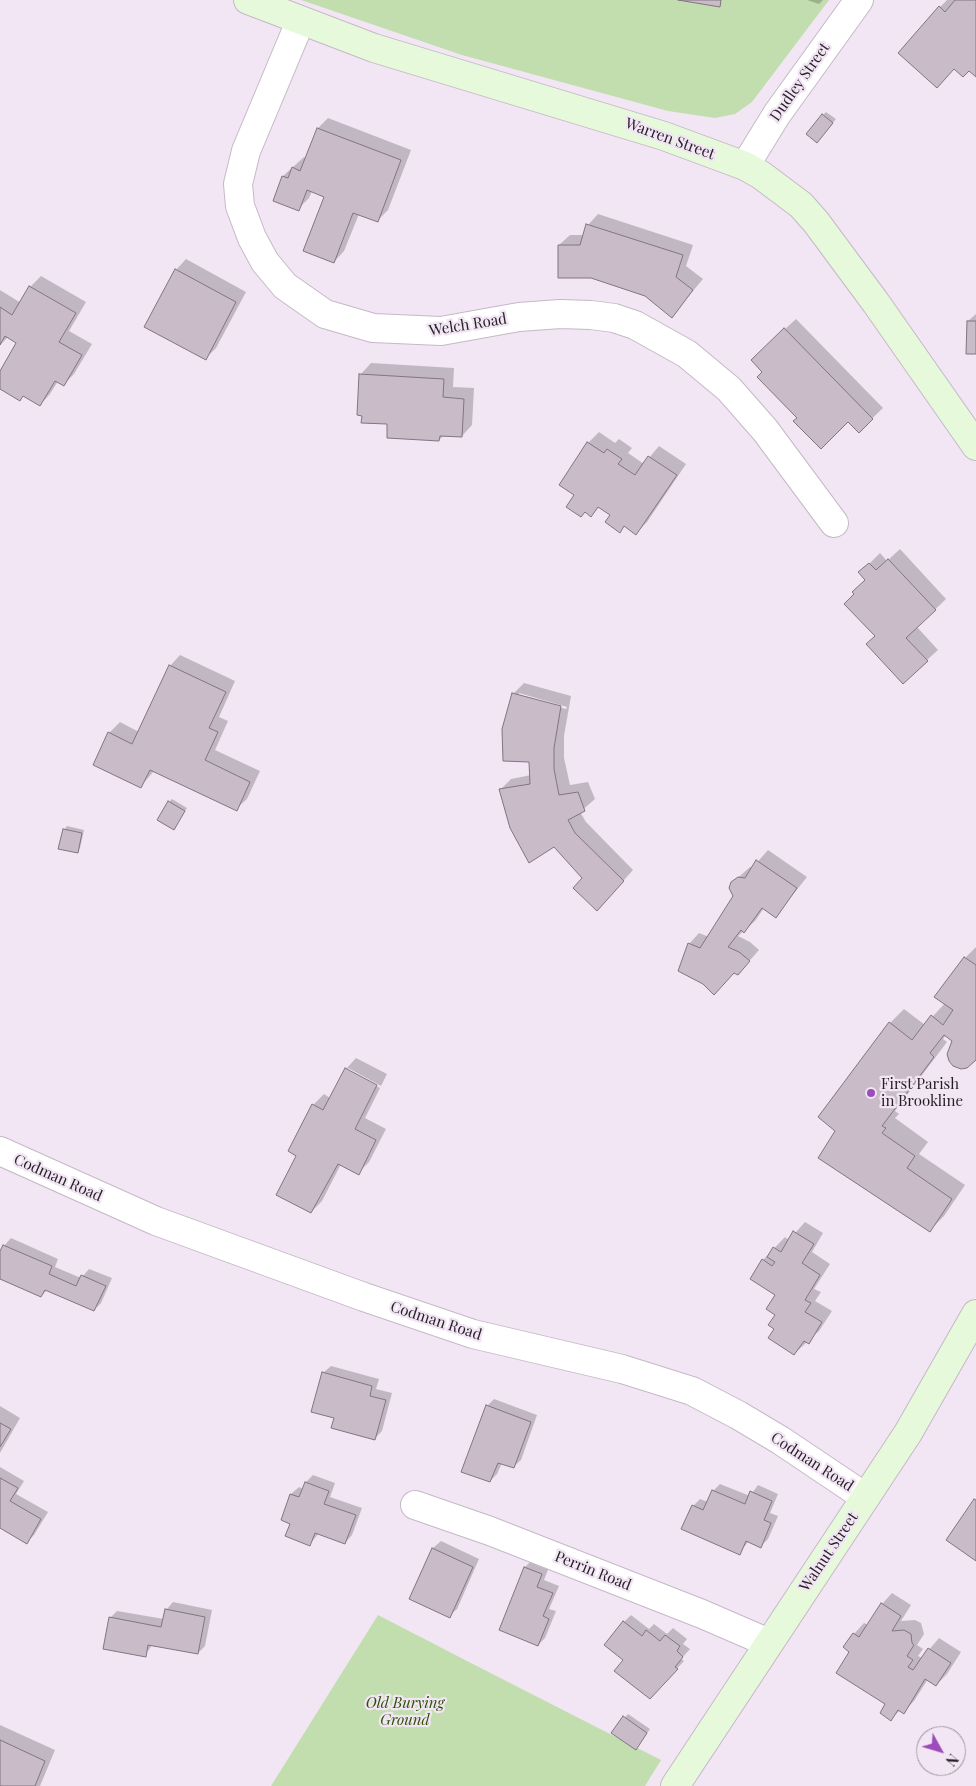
<!DOCTYPE html>
<style>
body{margin:0}
#map{position:relative;width:976px;height:1786px;overflow:hidden;background:#f2e5f4;font-family:"Playfair Display",serif}
canvas{display:block}
.north{position:absolute;left:916px;top:1726px;width:50px;height:50px;box-sizing:border-box;background:#f2e5f4;border:1px solid #a096a1;border-radius:50%;rotate:129deg;font-size:14px;font-weight:700;line-height:20px;text-align:center;color:#241f25}
.north::after{content:'';display:block;margin:auto;width:18px;height:22px;background:#9d4cbb;clip-path:polygon(50% 0,100% 100%,50% 72%,0 100%)}
</style>
<div id="map">
<canvas width="976" height="1786"></canvas>
<div class="north">N</div>
</div>
<script>
const g = document.querySelector('canvas').getContext('2d');
g.lineJoin = 'round';
function paint(path, color) {
  g.fillStyle = color;
  g.fill(path, 'evenodd');
}
function toPath(rows) {
  const path = new Path2D();
  for (const r of rows) {
    path.moveTo(r[0], r[1]);
    for (let i = 2; i < r.length; i += 2) path.lineTo(r[i], r[i + 1]);
  }
  return path;
}
function stroke(path, color, width, dash) {
  g.strokeStyle = color;
  g.lineWidth = width;
  g.lineCap = dash ? 'butt' : 'round';
  g.setLineDash(dash || []);
  g.stroke(path);
}
function label(font, color, halo, rows, align = 'center') {
  g.font = font + ' "Playfair Display",serif';
  g.lineWidth = 4.5;
  g.setLineDash([]);
  g.textBaseline = 'middle';
  g.strokeStyle = halo;
  g.fillStyle = color;
  for (const [text, x, y, turn = 0] of rows) {
    g.save();
    g.translate(x, y);
    g.rotate((+turn || 0) * Math.PI / 180);
    g.textAlign = isNaN(turn) ? turn : align;
    if (halo) g.strokeText(text, 0, 0);
    g.fillText(text, 0, 0);
    g.restore();
  }
}
paint(toPath([
 [301,0,829,0,752,102,735,114,715,118,668,111,462,55],
 [378,1615,465,1660,661,1760,645,1786,271,1786]
]), '#c2deaf');
paint(toPath([
 [807,0,823,0,819,4],
 [947,0,976,0,976,75,940,7],
 [826,112,836,119,820,139,823,115],
 [328,118,411,150,388,210,377,221,359,214,344,251,334,262,326,197,312,191,309,198,298,209,274,200,283,176,304,157,306,158,318,128],
 [598,214,693,245,686,266,703,279,672,316,645,295,559,245,570,235,584,235,588,225],
 [186,259,246,292,216,348,206,358,176,270],
 [41,276,86,302,69,331,92,344,74,374,64,384,58,381,50,394,40,405,24,395,20,399,0,387,0,374,18,343,8,337,0,345,0,290,21,303,30,287],
 [976,314,976,353,968,321],
 [796,319,883,408,859,431,848,420,798,418,764,372,763,349],
 [371,363,454,368,453,387,474,388,472,425,462,436,444,435,439,440,389,423,361,374],
 [599,432,615,443,619,439,632,448,628,453,644,464,659,446,686,464,647,522,636,533,625,526,620,531,612,515,599,507,591,515,575,495,560,485,588,443],
 [900,549,946,599,917,627,938,650,927,660,876,636,866,579,860,573,880,553,887,561],
 [180,655,235,681,219,717,228,721,215,750,260,771,247,799,236,809,154,771,141,786,109,733,120,722,139,732,170,666],
 [524,683,571,696,564,736,564,758,570,785,588,782,595,799,580,812,586,822,633,870,607,899,584,878,554,845,529,861,521,848,505,811,500,790,511,779,531,775,530,760,513,694],
 [519,693,567,707,566,709,519,696],
 [172,799,187,808,174,829,169,802],
 [67,826,84,830,80,848,77,852,64,830],
 [768,850,807,877,776,916,764,908,755,921,738,936,750,942,759,950,738,974,689,944,699,933,709,937,734,896,732,883,750,867,753,867],
 [976,947,976,1060,967,1067,954,1041,946,1035,943,1039,947,1042,895,1111,899,1114,895,1118,928,1142,919,1154,965,1185,944,1216,930,1230,837,1130,890,1023,904,1009,925,1025,945,1003,965,958],
 [356,1058,387,1074,381,1086,348,1068,348,1071,380,1088,365,1118,386,1129,369,1162,358,1173,341,1164,322,1201,311,1212,298,1156,313,1105,324,1094,330,1098,346,1069],
 [805,1222,823,1233,812,1252,830,1264,814,1289,821,1292,815,1301,832,1311,819,1331,794,1354,776,1328,776,1294,763,1260,785,1237,789,1240],
 [11,1238,58,1259,55,1267,81,1278,89,1269,112,1278,101,1303,94,1310,47,1290,41,1296,0,1278,0,1254,4,1246],
 [331,1366,379,1379,376,1389,392,1393,382,1431,375,1438,335,1418,323,1373],
 [494,1399,537,1415,521,1460,513,1467,502,1463,497,1474,490,1481,487,1406],
 [0,1406,20,1418,0,1453],
 [0,1467,24,1481,16,1494,48,1512,34,1535,27,1542,0,1527],
 [313,1475,335,1483,330,1497,362,1508,352,1535,345,1543,319,1533,310,1544,291,1523,282,1519,291,1494,299,1487,303,1489,306,1482],
 [720,1484,750,1496,758,1485,778,1494,770,1513,778,1516,768,1539,761,1546,749,1541,739,1553,693,1506,700,1499,708,1502,713,1491],
 [441,1541,479,1559,457,1609,449,1616,411,1598,433,1548],
 [532,1560,549,1567,544,1580,559,1586,549,1609,556,1611,545,1638,538,1645,500,1629,525,1567],
 [892,1593,911,1605,901,1621,915,1620,921,1623,924,1634,917,1645,923,1649,918,1656,922,1658,939,1638,961,1652,947,1674,936,1685,928,1679,914,1701,903,1712,900,1710,891,1719,887,1704,851,1651,854,1634,864,1623,868,1625,882,1604],
 [173,1602,212,1610,205,1646,198,1653,153,1644,145,1655,110,1618,117,1611,164,1619,166,1610],
 [631,1615,649,1629,654,1624,667,1634,673,1628,687,1639,683,1644,690,1649,681,1659,684,1661,657,1690,625,1660,624,1622],
 [628,1714,650,1729,639,1745,613,1732],
 [0,1725,55,1750,40,1786,0,1786]
]), '#0003');
const building = toPath([
 [678,0,721,0,720,7,678,0],
 [955,0,976,0,976,77,969,71,963,77,954,69,937,88,898,53,939,6,945,12,955,0],
 [822,114,833,123,817,143,806,134,822,114],
 [317,128,401,160,378,222,353,213,334,263,303,251,324,197,307,190,299,211,273,201,282,176,288,178,292,167,300,171,317,128],
 [586,224,683,255,676,277,693,290,672,318,645,296,591,278,558,278,558,245,580,245,586,224],
 [175,269,236,302,206,360,144,327,175,269],
 [29,286,76,313,59,342,82,355,64,386,55,381,40,406,23,396,20,401,0,389,0,371,16,343,5,336,0,345,0,307,12,315,29,286],
 [967,321,976,321,976,354,966,354,967,321],
 [784,328,873,419,859,433,848,422,821,449,793,421,797,418,757,377,762,372,751,360,784,328],
 [359,374,444,379,443,397,464,399,462,437,440,436,439,441,387,438,387,424,361,423,362,416,357,415,359,374],
 [587,442,604,453,607,449,622,459,618,464,635,475,648,456,677,475,636,535,624,526,620,533,605,522,610,515,598,507,591,517,585,512,581,517,566,507,574,495,559,485,587,442],
 [888,559,936,610,906,638,928,661,903,684,866,644,875,636,844,604,854,594,852,592,865,580,858,572,869,563,876,570,888,559],
 [169,665,226,692,209,728,218,732,205,760,250,782,237,811,150,770,141,788,93,765,108,732,132,744,169,665],
 [512,693,561,706,554,748,554,769,559,795,578,792,585,811,568,820,575,833,624,881,597,911,573,888,582,878,554,847,529,863,510,828,499,789,530,784,529,762,503,761,502,729,512,693],
 [168,801,185,811,174,830,157,820,168,801],
 [63,829,82,833,78,853,58,849,63,829],
 [756,860,797,888,776,918,762,908,744,933,741,930,728,947,739,952,750,961,738,975,734,973,714,995,703,984,678,971,688,943,700,948,733,896,729,888,731,882,738,877,745,878,756,860],
 [964,957,976,965,976,1060,967,1068,961,1069,953,1066,949,1061,947,1054,952,1041,944,1035,930,1053,934,1057,882,1126,886,1128,882,1133,915,1156,907,1168,952,1199,930,1232,818,1158,835,1131,818,1117,889,1022,912,1040,931,1015,943,1025,953,1010,934,997,964,957],
 [345,1068,377,1085,355,1129,376,1140,359,1175,338,1164,311,1213,276,1195,296,1156,288,1151,312,1104,323,1110,345,1068],
 [793,1231,814,1244,802,1263,820,1275,805,1300,811,1303,805,1312,822,1322,809,1344,804,1341,794,1355,768,1338,774,1329,768,1325,775,1315,766,1309,775,1295,750,1279,762,1259,772,1266,775,1262,767,1257,773,1247,781,1252,793,1231],
 [3,1245,52,1266,49,1274,76,1286,81,1275,106,1286,94,1311,45,1290,41,1297,0,1279,0,1251,3,1245],
 [322,1372,372,1386,370,1396,386,1400,375,1440,331,1428,334,1418,311,1412,322,1372],
 [486,1405,531,1422,514,1468,498,1463,490,1482,461,1472,486,1405],
 [0,1423,11,1429,0,1447,0,1423],
 [0,1478,18,1488,10,1501,41,1519,27,1544,0,1528,0,1478],
 [305,1482,329,1491,324,1504,356,1515,345,1544,315,1533,310,1546,285,1536,290,1524,281,1520,290,1494,299,1497,305,1482],
 [712,1490,745,1504,750,1491,772,1501,764,1520,771,1523,761,1548,746,1541,740,1555,681,1529,692,1505,703,1510,712,1490],
 [974,1499,976,1500,976,1561,946,1540,974,1499],
 [432,1548,473,1567,450,1618,409,1599,432,1548],
 [524,1567,542,1574,537,1587,553,1593,543,1616,549,1619,538,1646,499,1630,524,1567],
 [881,1603,901,1616,892,1631,904,1630,911,1634,912,1643,914,1645,907,1656,913,1660,908,1667,913,1670,928,1648,951,1663,936,1686,925,1679,904,1714,898,1710,891,1721,880,1713,885,1704,836,1673,849,1652,843,1647,853,1633,859,1637,881,1603],
 [165,1609,205,1617,198,1654,148,1645,146,1657,103,1649,109,1617,161,1627,165,1609],
 [623,1621,642,1636,646,1630,660,1641,665,1635,680,1646,677,1651,683,1657,675,1667,678,1669,650,1699,614,1671,623,1660,604,1645,623,1621],
 [623,1716,647,1733,636,1750,611,1733,623,1716],
 [0,1740,45,1761,35,1786,0,1786,0,1740]
]);
paint(building, '#c9bbc7');
stroke(building, '#827480', 1);
const street = toPath([
 [300,22,246,151,238,184,240,206,252,238,265,262,285,286,325,314,373,328,441,331,519,317,560,314,591,315,614,318,635,325,687,354,729,389,765,430,834,523],
 [745,166,777,114,859,0],
 [0,1151,156,1221,364,1297,473,1334,622,1369,692,1391,738,1415,780,1440,865,1497],
 [415,1505,490,1531,702,1614,769,1643]
]);
const secondary = toPath([
 [248,0,374,48,664,136,745,166,761,175,801,205,816,222,876,303,976,446],
 [675,1786,908,1433,976,1314]
]);
stroke(street, '#c5b9c7', 30);
stroke(secondary, '#c5b9c7', 30);
stroke(street, '#fff', 28);
stroke(secondary, '#e7f9db', 28);
for (const [x, y, r, color] of [
 [871,1093,5,"#9d4cbb"]
]) {
  const dot = new Path2D();
  dot.arc(x, y, r, 0, 2 * Math.PI);
  g.fillStyle = color;
  g.fill(dot);
  stroke(dot, '#f2e5f4', 2);
}
label('15px', '#241f25', '#f2e5f4', [
 ["Dudley Street",800,82,-55],
 ["Warren Street",670,139,20],
 ["Welch Road",468,325,-9],
 ["Codman Road",58,1178,24],
 ["Codman Road",436,1321,18],
 ["Codman Road",812,1462,33],
 ["Walnut Street",829,1552,-56],
 ["Perrin Road",593,1571,22]
]);
label('15px', '#241f25', '#f2e5f4', [
 ["First Parish",881,1084],
 ["in Brookline",881,1101]
], 'left');
label('italic 15px', '#2c5003', '#f2e5f4', [
 ["Old Burying",405,1703],
 ["Ground",405,1720]
]);
</script>
